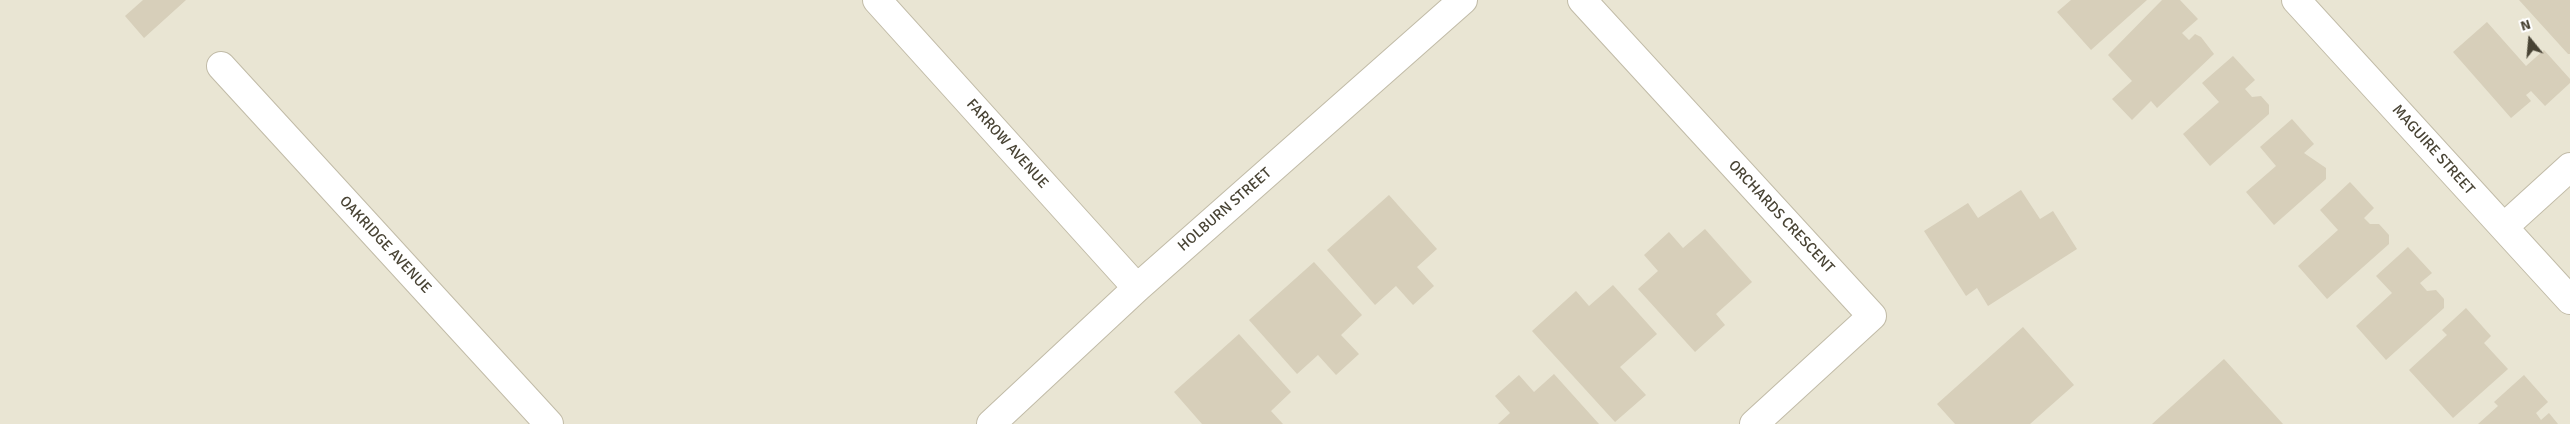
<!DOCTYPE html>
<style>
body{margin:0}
#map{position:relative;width:2570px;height:424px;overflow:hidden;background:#f4f2e5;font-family:Signika,sans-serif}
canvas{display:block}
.north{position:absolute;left:2505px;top:15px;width:50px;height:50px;-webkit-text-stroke:4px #fff;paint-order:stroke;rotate:343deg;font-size:14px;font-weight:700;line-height:20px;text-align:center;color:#484334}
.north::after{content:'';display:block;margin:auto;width:18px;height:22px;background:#484334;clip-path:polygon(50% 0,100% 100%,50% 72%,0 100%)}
</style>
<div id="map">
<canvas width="2570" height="424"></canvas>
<div class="north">N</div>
</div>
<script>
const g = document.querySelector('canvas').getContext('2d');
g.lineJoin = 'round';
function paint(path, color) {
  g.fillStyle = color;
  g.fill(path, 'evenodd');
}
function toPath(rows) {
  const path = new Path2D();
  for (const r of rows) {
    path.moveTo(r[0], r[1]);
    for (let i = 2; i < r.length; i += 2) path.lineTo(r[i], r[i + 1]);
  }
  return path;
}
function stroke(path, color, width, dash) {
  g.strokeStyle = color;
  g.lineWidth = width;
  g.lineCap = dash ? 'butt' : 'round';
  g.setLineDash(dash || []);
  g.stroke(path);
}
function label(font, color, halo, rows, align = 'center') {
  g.font = font + ' Signika,sans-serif';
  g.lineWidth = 4;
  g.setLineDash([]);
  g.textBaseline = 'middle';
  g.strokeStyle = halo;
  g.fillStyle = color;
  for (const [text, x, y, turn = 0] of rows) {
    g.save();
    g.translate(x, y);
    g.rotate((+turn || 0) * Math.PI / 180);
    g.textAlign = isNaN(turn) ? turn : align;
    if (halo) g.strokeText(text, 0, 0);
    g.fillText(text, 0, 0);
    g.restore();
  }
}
paint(toPath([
 [0,0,2570,0,2570,424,0,424]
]), '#e9e5d3');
paint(toPath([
 [143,0,186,0,144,38,125,16],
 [2071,0,2147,0,2091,50,2057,12],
 [2162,0,2180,0,2198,19,2182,33,2189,40,2195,34,2201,37,2214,54,2157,108,2151,101,2132,120,2112,99,2132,81,2108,55],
 [2519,0,2570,0,2570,54,2568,54],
 [2487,22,2526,66,2544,50,2570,79,2570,83,2545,106,2531,91,2526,95,2531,101,2511,118,2453,52],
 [2233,56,2255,80,2245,89,2252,97,2261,96,2269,105,2269,114,2210,166,2183,134,2219,102,2202,83],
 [2292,119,2314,144,2304,153,2326,168,2326,179,2274,225,2246,192,2276,166,2260,147],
 [2350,182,2374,208,2364,218,2370,224,2379,224,2389,235,2389,244,2327,299,2298,266,2338,230,2320,210],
 [2021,190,2040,219,2053,211,2077,249,1988,306,1977,288,1966,296,1924,231,1968,203,1978,218],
 [1389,195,1437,249,1417,267,1434,286,1413,305,1396,286,1375,305,1327,250],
 [1705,229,1752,282,1716,314,1725,325,1695,352,1638,289,1658,271,1644,255,1669,232,1683,248],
 [2408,247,2432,273,2420,283,2427,291,2436,290,2444,299,2444,308,2386,360,2356,326,2392,293,2376,276],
 [1314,262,1362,315,1341,335,1359,354,1336,375,1318,355,1297,374,1249,320],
 [1613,285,1657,334,1620,367,1646,395,1615,422,1532,331,1576,291,1589,306],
 [2466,308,2491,336,2484,343,2508,369,2453,418,2409,370,2447,335,2442,330],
 [2023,327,2074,385,2030,424,1955,424,1937,404],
 [1239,334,1291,392,1271,411,1283,424,1202,424,1174,392],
 [2224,359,2283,424,2152,424],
 [1554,374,1599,424,1498,424,1510,413,1495,396,1519,375,1534,392],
 [2524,375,2548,402,2536,413,2541,420,2549,413,2558,424,2478,424,2498,406,2494,402]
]), '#d7cfba');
const minor = toPath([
 [877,0,1137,288],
 [1582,0,1872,316,1754,424],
 [2296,0,2570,300],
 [221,66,549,424],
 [2504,227,2570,167],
 [991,424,1137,288,1463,0]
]);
stroke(minor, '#c1bba7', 30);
stroke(minor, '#fff', 28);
label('15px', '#484334', '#fff', [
 ["FARROW AVENUE",1007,144,48],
 ["MAGUIRE STREET",2433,150,48],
 ["HOLBURN STREET",1225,210,-41],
 ["ORCHARDS CRESCENT",1781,217,47],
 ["OAKRIDGE AVENUE",385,245,47]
]);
</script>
